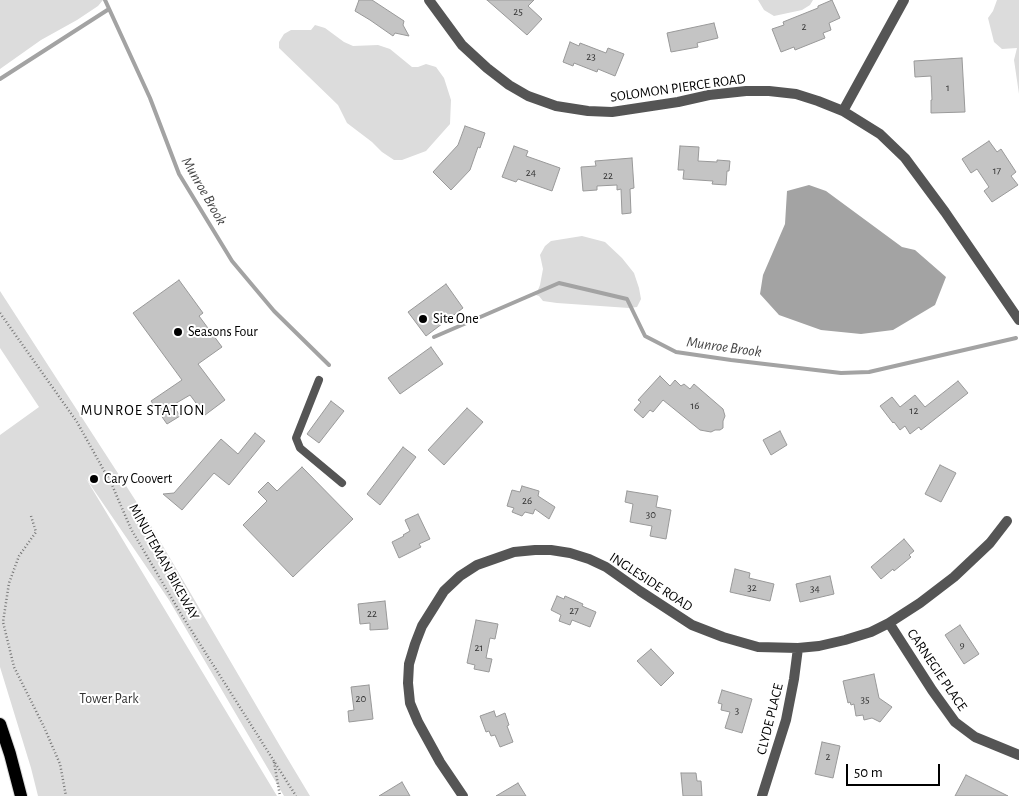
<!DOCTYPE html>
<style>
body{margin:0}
#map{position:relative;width:1019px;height:796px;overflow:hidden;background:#fff;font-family:"Alegreya Sans",sans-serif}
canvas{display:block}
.scale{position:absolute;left:846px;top:764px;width:94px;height:22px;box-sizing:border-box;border:2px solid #000;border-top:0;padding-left:6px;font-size:15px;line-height:18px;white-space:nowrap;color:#000;-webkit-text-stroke:4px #fff;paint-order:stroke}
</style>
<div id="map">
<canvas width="1019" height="796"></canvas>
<div class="scale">50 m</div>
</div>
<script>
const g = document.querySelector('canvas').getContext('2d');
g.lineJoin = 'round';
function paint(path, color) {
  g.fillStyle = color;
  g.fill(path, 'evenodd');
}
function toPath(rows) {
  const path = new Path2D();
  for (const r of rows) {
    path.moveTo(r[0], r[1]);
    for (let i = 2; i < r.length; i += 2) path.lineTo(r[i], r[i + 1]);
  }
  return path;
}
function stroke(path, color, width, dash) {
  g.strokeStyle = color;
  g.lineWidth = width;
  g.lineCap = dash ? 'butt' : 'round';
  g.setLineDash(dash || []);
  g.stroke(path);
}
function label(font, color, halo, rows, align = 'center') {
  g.font = font + ' "Alegreya Sans",sans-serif';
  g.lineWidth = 4;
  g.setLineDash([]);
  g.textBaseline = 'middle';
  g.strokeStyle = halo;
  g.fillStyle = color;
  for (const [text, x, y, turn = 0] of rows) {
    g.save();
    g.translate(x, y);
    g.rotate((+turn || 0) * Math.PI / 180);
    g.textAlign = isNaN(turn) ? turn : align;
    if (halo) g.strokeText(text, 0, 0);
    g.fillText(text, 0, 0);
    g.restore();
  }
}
paint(toPath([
 [0,0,103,0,98,6,77,20,41,40,0,69],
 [758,0,813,0,810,5,802,10,774,16,764,10],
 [997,0,1019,0,1019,94,1014,60,1017,48,1002,49,994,42,988,18,993,11],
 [315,25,325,28,344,42,353,46,378,45,390,49,412,67,418,67,426,64,436,67,444,78,451,100,450,124,426,151,402,160,394,160,382,152,372,142,347,123,338,105,279,48,279,42,284,34,291,30,311,30],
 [582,236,605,242,622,258,634,273,639,288,641,299,637,307,629,308,557,303,543,301,539,296,536,295,540,285,543,269,540,255,545,246,551,241],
 [0,291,143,512,280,746,310,796,284,796,169,600,85,477,277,796,38,796,31,768,0,667,0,435,39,407,0,348]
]), '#dcdcdc');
paint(toPath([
 [809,185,826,191,902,247,915,250,946,277,935,305,893,330,861,334,821,330,779,315,760,294,763,275,785,224,787,191]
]), '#a3a3a3');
stroke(toPath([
 [105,0,150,98,179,174,232,261,274,311,329,365],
 [0,79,109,9],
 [434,337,559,283,627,299,645,336,676,352,731,360,841,373,869,372,1016,338]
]), '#a3a3a3', 4);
const building = toPath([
 [359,0,372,0,404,21,403,25,409,36,395,33,393,36,370,20,355,11,359,0],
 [487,0,534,0,528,6,542,19,527,35,487,0],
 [832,0,840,18,829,23,831,30,823,33,825,38,795,50,794,47,781,52,772,29,784,25,783,22,818,8,818,6,832,0],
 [714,23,718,38,697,43,698,47,671,52,667,33,714,23],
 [570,42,579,46,580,43,606,53,608,48,624,54,615,76,598,69,597,72,574,63,573,66,563,62,570,42],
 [962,58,965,112,931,113,931,100,932,100,931,76,915,77,914,61,962,58],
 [465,126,485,133,480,148,478,147,470,170,451,190,433,172,458,145,465,126],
 [989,141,997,152,1001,149,1016,172,1011,176,1018,185,992,202,984,191,989,187,977,169,971,173,962,159,989,141],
 [514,146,528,151,526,156,560,168,552,191,518,179,516,182,502,177,514,146],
 [680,146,699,147,698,161,717,162,717,160,730,161,729,171,727,171,726,185,712,184,713,181,683,179,684,170,678,170,680,146],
 [632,158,634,188,630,189,631,213,622,214,621,189,617,190,617,185,597,186,597,190,583,191,581,167,596,166,595,161,632,158],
 [179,280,203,313,199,316,222,347,198,364,225,400,205,415,190,395,173,405,180,416,167,424,151,401,182,380,133,313,179,280],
 [446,284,463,308,426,336,408,312,446,284],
 [431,347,443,364,400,394,388,378,431,347],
 [660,376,670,386,675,380,681,386,684,384,690,389,694,384,723,409,725,416,723,421,723,428,720,430,715,430,711,432,700,430,663,400,653,412,650,410,643,418,634,410,641,402,638,400,660,376],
 [958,381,968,393,921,430,919,427,910,434,905,426,900,430,894,422,893,423,880,406,892,397,900,407,915,395,925,407,958,381],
 [331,401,344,411,319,443,307,434,331,401],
 [467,408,483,422,444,465,428,450,467,408],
 [780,431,787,445,771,455,763,440,780,431],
 [255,433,265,441,229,485,214,473,182,510,163,494,174,493,221,439,238,454,255,433],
 [403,447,416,457,380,505,367,494,403,447],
 [940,465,956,473,941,502,925,494,940,465],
 [302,467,353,519,293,577,243,525,267,501,258,492,268,482,277,491,302,467],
 [522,486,539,491,538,496,555,507,549,519,535,509,533,514,525,512,522,516,512,512,514,508,507,506,512,490,520,492,522,486],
 [627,491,658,496,656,507,671,510,666,539,650,536,652,526,630,522,633,504,625,502,627,491],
 [418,514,430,539,419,544,421,547,399,558,392,542,404,536,403,535,410,531,405,520,418,514],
 [904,539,914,551,909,555,911,557,894,571,893,569,881,579,871,567,904,539],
 [735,569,750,573,749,578,774,584,770,601,730,592,735,569],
 [830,576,834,594,800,602,796,584,830,576],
 [557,596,564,599,565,596,583,604,582,606,596,612,590,627,572,620,570,625,559,621,561,615,551,610,557,596],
 [385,601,388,629,370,630,370,623,360,624,358,604,385,601],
 [476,620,498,624,495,639,490,638,486,658,492,659,489,672,474,669,475,665,467,663,476,620],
 [960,625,979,654,964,664,945,635,960,625],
 [651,649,674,673,661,686,637,661,651,649],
 [874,674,879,698,892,707,880,722,872,718,864,720,863,715,856,716,854,704,851,705,850,702,848,703,843,681,874,674],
 [369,685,373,719,349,722,348,711,354,710,351,687,369,685],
 [722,690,752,699,742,733,725,728,730,712,721,710,722,704,718,703,722,690],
 [494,711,496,717,505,713,509,725,507,726,513,742,500,747,495,735,491,736,489,731,486,732,480,716,494,711],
 [822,742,840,746,833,778,815,774,822,742],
 [681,773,696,773,697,781,701,781,702,796,683,796,681,773],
 [966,775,1008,796,955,796,966,775],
 [402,782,410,796,379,796,402,782],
 [518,783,526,796,496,796,518,783]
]);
paint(building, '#c4c4c4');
stroke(building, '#999', 1);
const primary = toPath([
 [0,724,10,754,21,796]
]);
stroke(primary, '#dbdbdb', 14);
stroke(toPath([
 [0,313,77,422,112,485,131,529,181,614,296,796],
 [31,516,36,532,19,556,9,583,3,622,14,667,44,727,60,764,66,796],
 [274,762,280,796]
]), '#777', 2.5, [1, 2.5]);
stroke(toPath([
 [319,380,296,438,300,448,342,483]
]), '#555', 8);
stroke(toPath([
 [429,0,462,45,487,68,509,85,528,96,556,106,588,111,612,112,678,102,709,95,746,91,769,91,796,94,818,101,843,111,880,134,905,158,945,212,1019,320],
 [843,111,904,0],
 [889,623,932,690,955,722,975,737,1019,755],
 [463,796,440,762,418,722,410,703,408,683,409,664,415,644,422,626,444,591,460,576,477,565,514,552,535,550,551,550,570,553,589,559,606,567,640,591,692,625,723,637,758,647,798,648,819,646,845,640,871,632,889,623,920,603,954,577,990,543,1007,521],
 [762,796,786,720,794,679,798,648]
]), '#555', 10);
stroke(primary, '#000', 12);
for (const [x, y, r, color] of [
 [423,319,5,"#000"],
 [178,332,5,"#000"],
 [94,479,5,"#000"]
]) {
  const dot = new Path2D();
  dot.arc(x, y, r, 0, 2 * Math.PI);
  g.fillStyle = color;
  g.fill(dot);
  stroke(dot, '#fff', 2);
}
label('11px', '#313131', null, [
 ["25",518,12],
 ["2",804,27],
 ["23",591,57],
 ["1",948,88],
 ["17",997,171],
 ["24",531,173],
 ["22",608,176],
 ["16",695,406],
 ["12",914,411],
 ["26",527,501],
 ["30",651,515],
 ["32",752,588],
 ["34",815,589],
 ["27",574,611],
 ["22",372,614],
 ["9",962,645],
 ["21",479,648],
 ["20",361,699],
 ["35",865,700],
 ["3",737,711],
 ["2",828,757]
]);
label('14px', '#000', '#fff', [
 ["SOLOMON PIERCE ROAD",678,88,-8],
 ["MINUTEMAN BIKEWAY",164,562,61],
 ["INGLESIDE ROAD",651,582,33],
 ["CARNEGIE PLACE",937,670,56],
 ["CLYDE PLACE",770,719,-76]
]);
label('14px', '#000', '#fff', [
 ["Site One",433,319],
 ["Seasons Four",188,332],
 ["Cary Coovert",104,479]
], 'left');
label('14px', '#333', '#fff', [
 ["Tower Park",109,699]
]);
label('italic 15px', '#444', '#fff', [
 ["Munroe Brook",204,191,60],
 ["Munroe Brook",724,347,8]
]);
g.letterSpacing = '1px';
label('15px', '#000', '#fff', [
 ["MUNROE STATION",143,410]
]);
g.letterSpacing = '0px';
</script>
